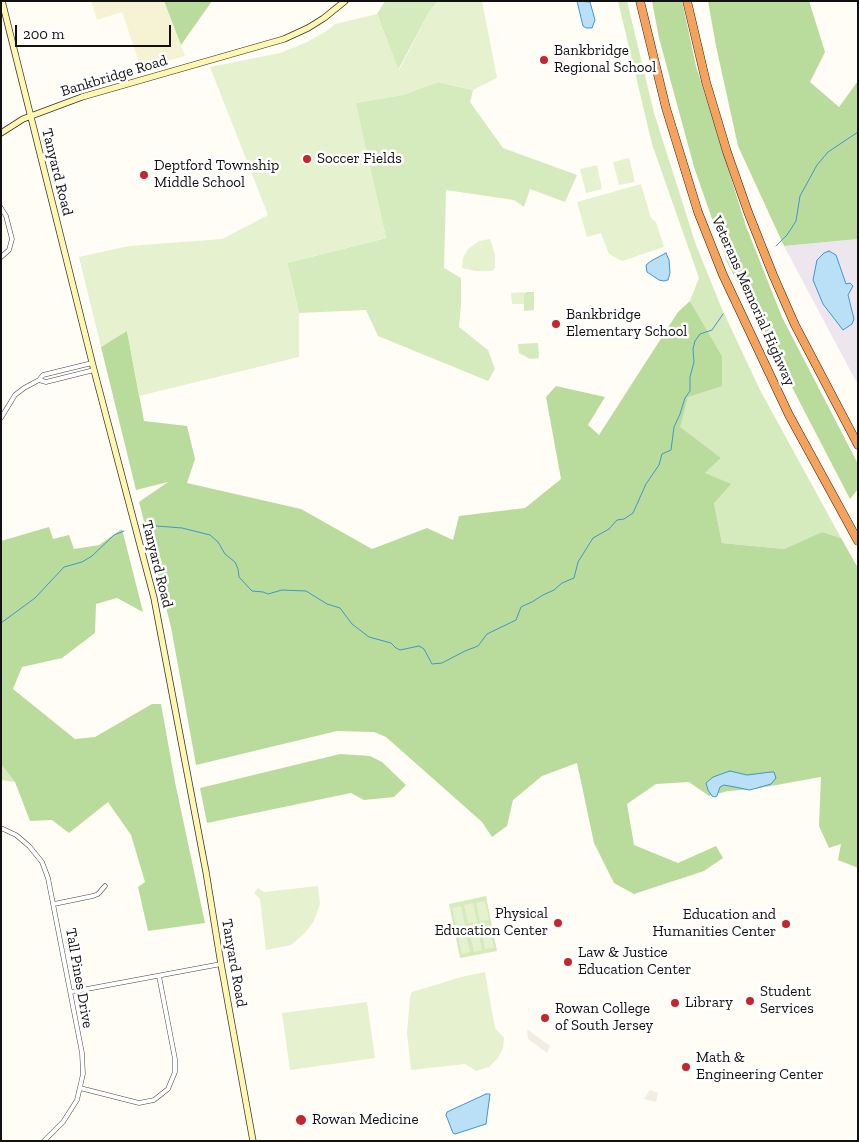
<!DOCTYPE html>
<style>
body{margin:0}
#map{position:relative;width:859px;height:1142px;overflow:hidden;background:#fffdf5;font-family:"Zilla Slab",serif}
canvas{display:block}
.frame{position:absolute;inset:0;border:2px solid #111;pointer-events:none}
.scale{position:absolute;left:15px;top:25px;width:156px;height:22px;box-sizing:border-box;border:2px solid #111;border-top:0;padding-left:6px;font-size:15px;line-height:18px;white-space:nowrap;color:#111;-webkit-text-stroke:4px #fff;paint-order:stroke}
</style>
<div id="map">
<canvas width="859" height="1142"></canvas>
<div class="frame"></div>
<div class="scale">200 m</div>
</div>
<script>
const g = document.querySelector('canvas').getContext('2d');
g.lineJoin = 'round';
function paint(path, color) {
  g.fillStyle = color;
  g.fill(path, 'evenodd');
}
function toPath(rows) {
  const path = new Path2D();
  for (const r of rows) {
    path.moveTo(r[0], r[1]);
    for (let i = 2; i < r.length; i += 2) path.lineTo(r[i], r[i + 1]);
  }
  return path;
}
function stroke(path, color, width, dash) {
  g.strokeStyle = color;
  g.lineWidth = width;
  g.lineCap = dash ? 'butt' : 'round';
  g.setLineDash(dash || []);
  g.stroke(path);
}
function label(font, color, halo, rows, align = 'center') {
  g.font = font + ' "Zilla Slab",serif';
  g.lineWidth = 5;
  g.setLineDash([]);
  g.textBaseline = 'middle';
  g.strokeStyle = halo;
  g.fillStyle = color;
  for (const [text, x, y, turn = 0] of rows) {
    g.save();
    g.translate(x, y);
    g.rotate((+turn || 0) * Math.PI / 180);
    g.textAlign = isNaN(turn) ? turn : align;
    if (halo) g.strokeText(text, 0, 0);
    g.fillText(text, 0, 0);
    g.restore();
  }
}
paint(toPath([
 [858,239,858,385,784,246]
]), '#eee6ef');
paint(toPath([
 [91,1,164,1,185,56,141,68,122,12,97,20]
]), '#f6f3d4');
paint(toPath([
 [385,1,438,1,429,12,398,70,377,14],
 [618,1,627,1,654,113,696,245,722,309,760,390,841,538,822,532,784,549,722,543,714,503,705,473,721,458,679,428,688,397,722,356,690,301,699,278,652,144],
 [438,82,473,90,470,102,503,148,577,175,565,202,530,189,524,207,514,200,446,190,444,268,461,278,461,304,459,327,488,350,495,369,488,381,378,336,366,310,299,313,287,263,386,238,355,103,402,95],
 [526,292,534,292,534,310,524,311,524,294],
 [538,343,539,358,530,359,519,353,518,344],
 [1,764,15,782,1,780],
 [486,896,497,951,460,958,449,904]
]), '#d5ebbd');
paint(toPath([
 [164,1,212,1,181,45],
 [652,1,682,1,696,66,746,226,782,317,858,464,858,489,850,499,727,262,694,167,659,38],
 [708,1,809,1,825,52,810,82,839,107,858,81,858,239,784,246,738,146,716,46],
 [690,301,722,356,722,386,688,397,680,427,721,458,705,473,731,484,714,503,722,543,784,549,822,532,841,538,858,568,858,868,838,860,841,844,829,848,819,826,821,777,754,789,728,791,709,796,689,782,656,784,627,804,634,845,678,863,716,846,723,858,704,871,634,894,614,883,594,843,577,763,542,776,513,800,507,826,492,837,482,822,386,737,374,732,337,731,196,765,171,627,139,502,168,482,136,490,101,347,127,330,144,421,187,426,195,459,187,483,301,509,372,549,427,528,453,540,459,516,525,508,561,479,546,397,556,386,605,397,588,425,599,435,678,312],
 [49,527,53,539,69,535,74,549,99,545,122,529,143,612,117,598,96,604,95,633,62,658,22,667,13,689,75,739,95,737,152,704,161,704,175,782,205,923,148,931,138,887,145,882,131,835,108,802,69,833,52,820,30,821,15,782,1,764,1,541],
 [340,754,370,756,382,762,406,785,394,797,364,800,351,793,207,823,200,788]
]), '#b9dc9c');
paint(toPath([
 [438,1,482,1,497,78,473,90,438,82,402,95,356,103,386,238,287,263,299,313,299,357,139,396,127,331,101,347,79,257,129,246,222,239,268,215,210,67,280,53,307,42,325,32,335,24,377,14,399,70,429,12],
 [629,158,635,182,619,185,613,162],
 [597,165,602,189,586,193,580,169],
 [641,184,651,218,656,222,664,247,622,261,609,254,601,233,587,237,577,202],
 [490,239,495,255,495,268,492,271,476,271,462,268,463,258,468,249,479,241],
 [524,292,524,304,512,304,511,293],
 [318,886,320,904,314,921,305,933,291,945,266,950,260,899,254,893,258,888,264,892],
 [485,901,489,920,480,921,476,903],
 [473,903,477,922,468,923,464,905],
 [461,906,465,925,456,926,452,908],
 [490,929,494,948,485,949,482,931],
 [478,932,482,950,474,952,470,933],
 [466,934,470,952,462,954,458,936],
 [485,972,495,1028,504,1038,503,1048,498,1058,489,1067,476,1071,465,1064,411,1070,407,1033,410,997,412,992,461,977],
 [367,1002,375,1058,290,1070,282,1013]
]), '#e6f2cf');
paint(toPath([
 [527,1029,550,1046,547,1053,528,1039],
 [650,1090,658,1093,656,1102,644,1099]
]), '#f1ede2');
const water = toPath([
 [577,1,590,2,595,20,592,28,586,28,583,26,577,1],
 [829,251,836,255,846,284,850,283,853,286,848,295,854,319,852,324,843,330,823,304,813,280,817,260,824,253,829,251],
 [666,253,669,260,670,273,668,280,664,281,659,280,647,272,646,265,651,261,666,253],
 [730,771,747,775,771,772,774,772,776,778,771,784,750,790,724,785,720,787,717,796,715,797,712,796,708,790,706,783,713,777,730,771],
 [486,1094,490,1094,486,1124,455,1134,453,1133,446,1115,447,1112,486,1094]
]);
paint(water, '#b9e0f7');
stroke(water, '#3f96cf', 1);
stroke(toPath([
 [776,246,787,235,796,221,800,196,817,165,828,152,858,132],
 [144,525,182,528,210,535,218,542,225,554,235,562,238,569,239,577,252,591,263,592,268,594,282,590,306,591,327,604,340,608,352,624,369,637,391,643,396,648,400,650,419,646,424,649,432,664,442,663,465,651,478,646,487,634,516,620,521,607,525,605,532,602,543,595,554,590,562,583,574,578,578,562,593,538,609,529,617,520,624,519,633,513,646,484,659,465,662,454,671,450,674,427,680,414,685,398,690,391,690,377,694,362,693,349,695,341,700,334,712,330,723,314],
 [1,623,35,598,64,567,82,562,92,556,114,535,124,531]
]), '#3f96cf', 1);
const street = toPath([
 [1,208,6,216,12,239,9,250,1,257],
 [39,380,46,382,94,370],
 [1,418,15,395,24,388,39,380,43,375,92,363],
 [1,828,16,835,29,846,42,862,48,878,82,1053,83,1074,77,1100,63,1122,44,1141],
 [54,904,93,896,98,894,105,886],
 [71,992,221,964],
 [80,1088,139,1103,154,1100,168,1089,175,1072,175,1059,159,976]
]);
const secondary = toPath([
 [2,1,94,370,154,598,206,872,221,964,253,1141],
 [1,133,23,119,82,97,284,39,308,28,324,18,345,1]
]);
const highway = toPath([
 [640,1,666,108,698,212,723,275,789,415,858,541],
 [687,1,706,82,727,152,748,212,773,275,795,325,858,445]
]);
stroke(street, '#444', 5);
stroke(secondary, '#333', 7);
stroke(highway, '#222', 9);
stroke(street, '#fff', 4);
stroke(secondary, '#fff6b0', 5.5);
stroke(highway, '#f5a25d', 8);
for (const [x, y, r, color] of [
 [544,60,5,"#c4262e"],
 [307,159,5,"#c4262e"],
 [144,175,5,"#c4262e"],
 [556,324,5,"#c4262e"],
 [558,923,5,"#c4262e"],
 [786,924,5,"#c4262e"],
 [568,962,5,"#c4262e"],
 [750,1001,5,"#c4262e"],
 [675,1003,5,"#c4262e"],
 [545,1018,5,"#c4262e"],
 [686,1067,5,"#c4262e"],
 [301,1120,6,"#c4262e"]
]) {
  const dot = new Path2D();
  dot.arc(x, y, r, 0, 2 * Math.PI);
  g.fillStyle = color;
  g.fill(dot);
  stroke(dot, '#fff', 2);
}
label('15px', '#111', '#fff', [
 ["Bankbridge",554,51],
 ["Regional School",554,68],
 ["Soccer Fields",317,159],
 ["Deptford Township",154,166],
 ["Middle School",154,183],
 ["Bankbridge",566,315],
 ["Elementary School",566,332],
 ["Physical",548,914,"right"],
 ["Education Center",548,931,"right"],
 ["Education and",776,915,"right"],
 ["Humanities Center",776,932,"right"],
 ["Law & Justice",578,953],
 ["Education Center",578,970],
 ["Student",760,992],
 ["Services",760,1009],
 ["Library",685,1003],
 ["Rowan College",555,1009],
 ["of South Jersey",555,1026],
 ["Math &",696,1058],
 ["Engineering Center",696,1075],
 ["Rowan Medicine",312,1120]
], 'left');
label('15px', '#111', '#fff', [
 ["Bankbridge Road",114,76,-17],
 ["Tanyard Road",57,172,76],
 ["Veterans Memorial Highway",753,301,66],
 ["Tanyard Road",157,564,76],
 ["Tanyard Road",234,963,80],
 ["Tall Pines Drive",79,978,80]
]);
</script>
